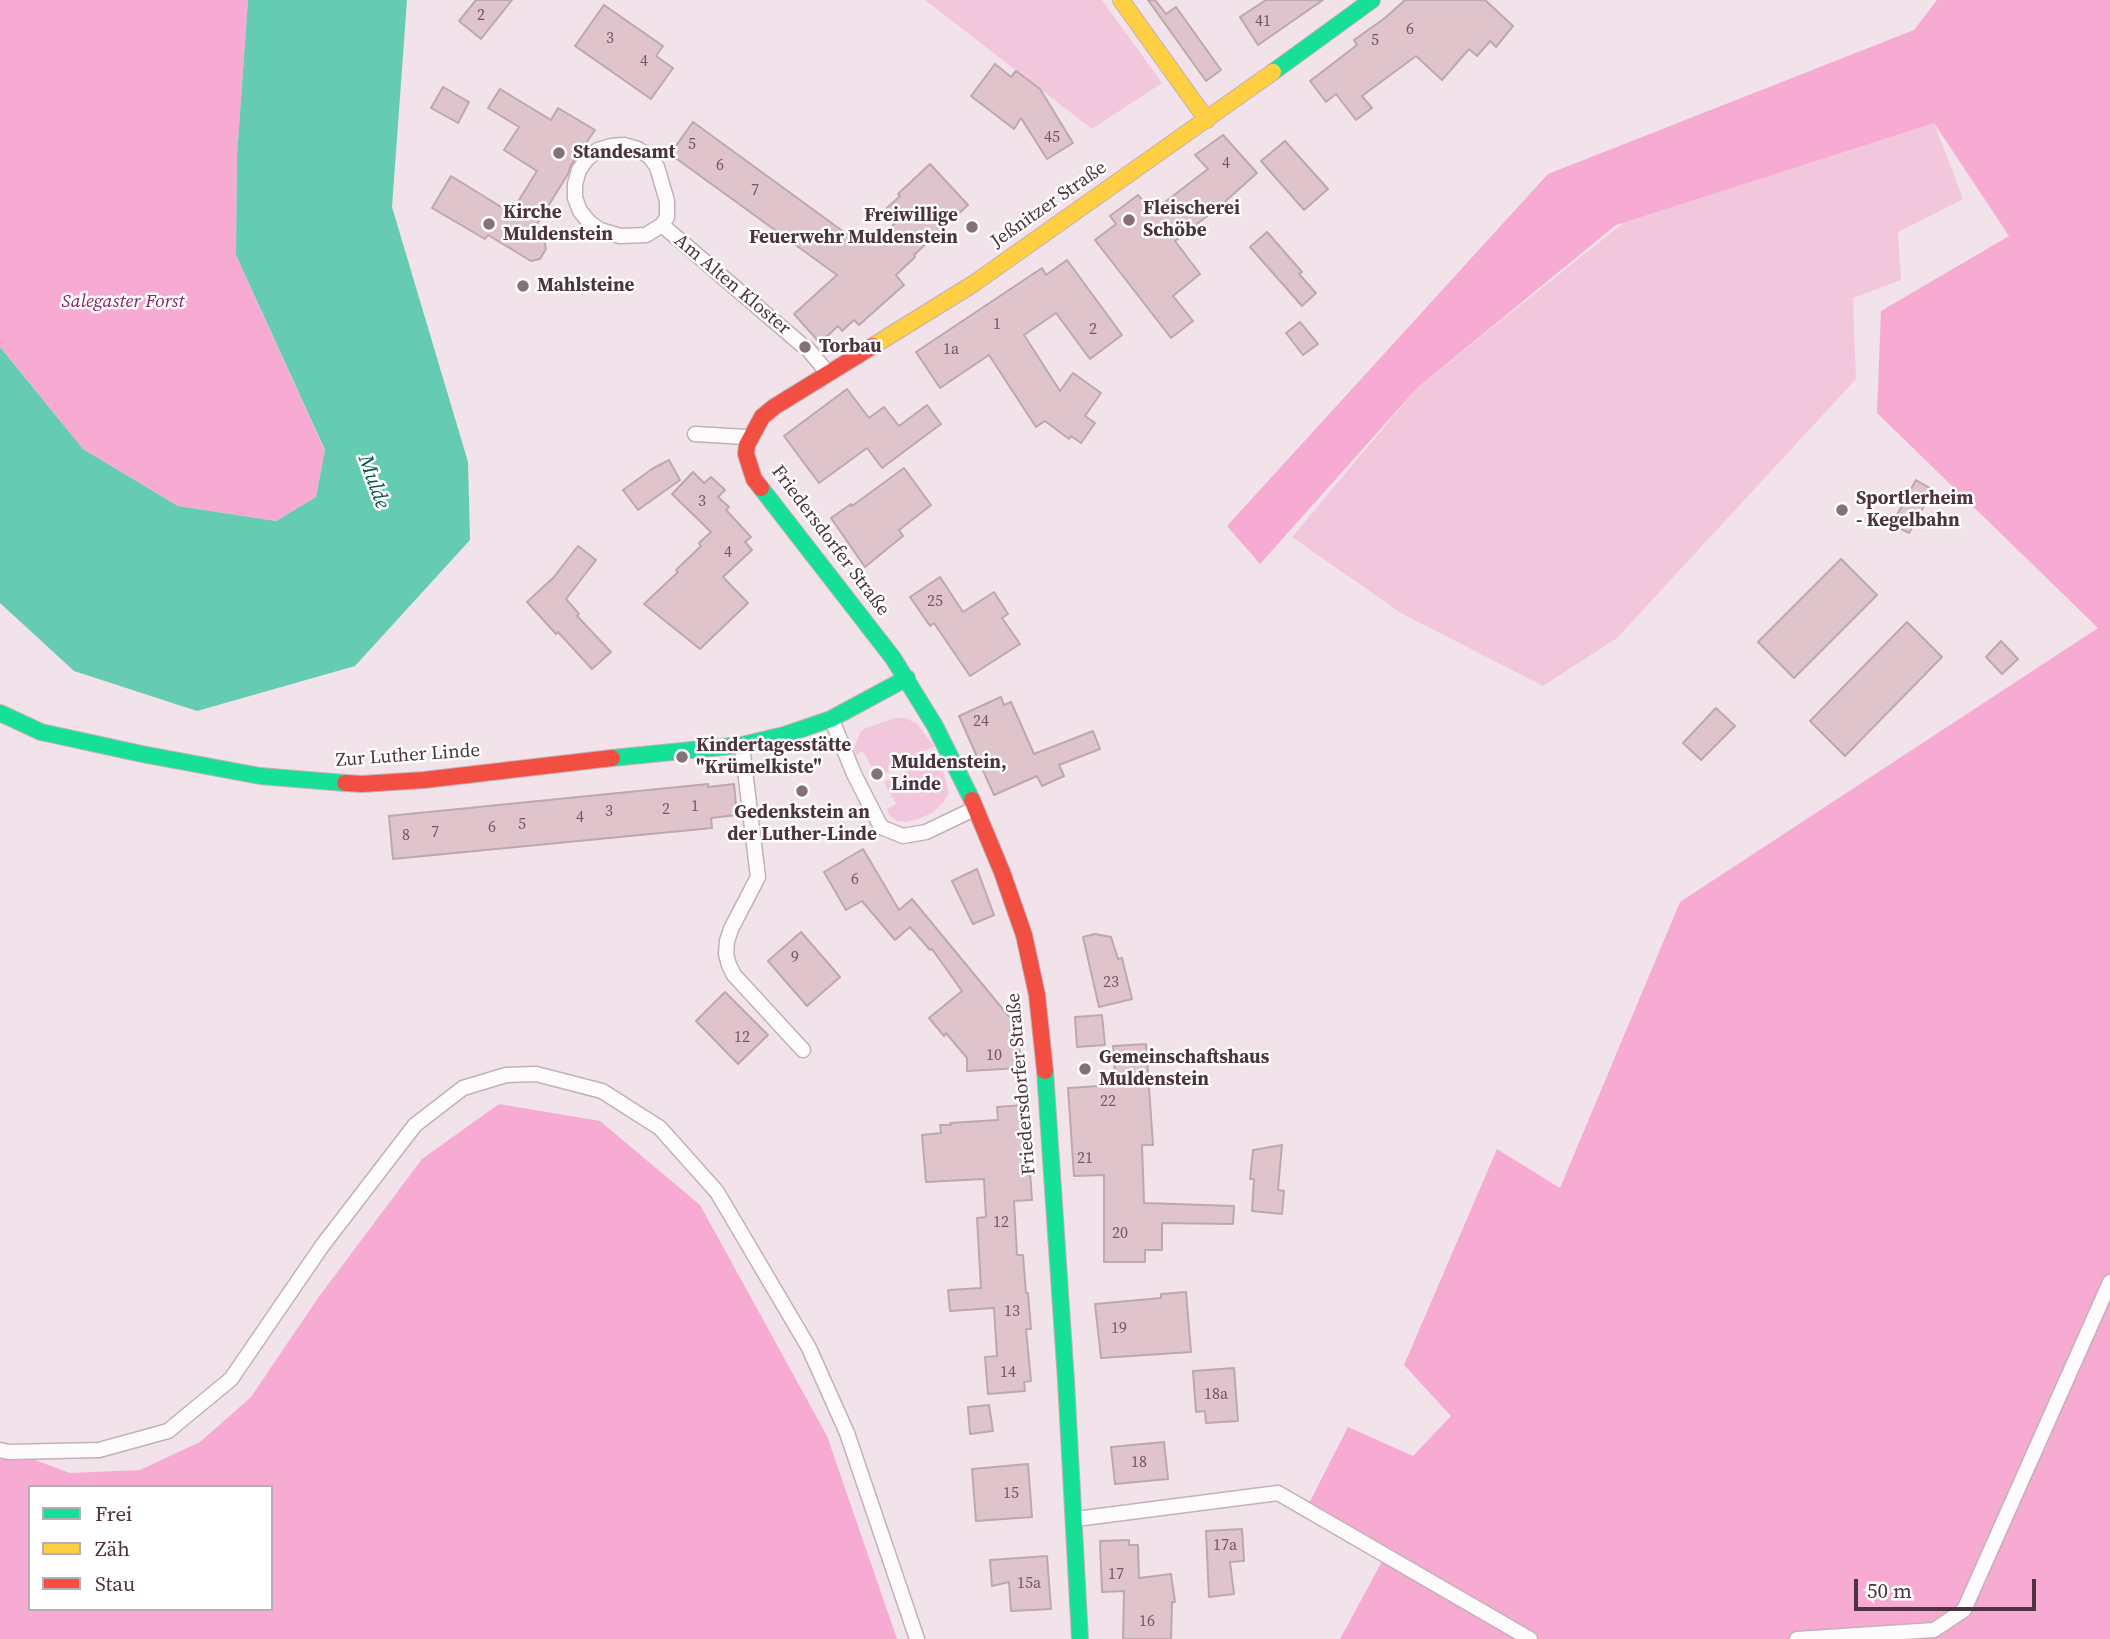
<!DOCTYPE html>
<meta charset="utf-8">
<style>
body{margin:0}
#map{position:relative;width:2110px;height:1639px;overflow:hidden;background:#f2e2e9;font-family:"Source Serif 4",serif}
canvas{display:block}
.legend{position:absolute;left:28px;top:1485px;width:245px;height:126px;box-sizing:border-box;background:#fff;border:2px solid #b8adb2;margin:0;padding:9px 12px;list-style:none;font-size:21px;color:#4d333f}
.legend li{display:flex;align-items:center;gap:14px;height:35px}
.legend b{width:35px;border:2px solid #b8adb2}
.scale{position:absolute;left:1854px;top:1579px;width:182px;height:32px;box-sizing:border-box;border:4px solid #4d333f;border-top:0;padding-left:9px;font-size:21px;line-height:24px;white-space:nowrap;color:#4d333f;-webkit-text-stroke:5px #fff;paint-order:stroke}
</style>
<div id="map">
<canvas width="2110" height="1639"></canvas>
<ul class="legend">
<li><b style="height:9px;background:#16e098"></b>Frei</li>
<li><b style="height:9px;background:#ffcf43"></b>Zäh</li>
<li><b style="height:9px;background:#f24e42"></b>Stau</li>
</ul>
<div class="scale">50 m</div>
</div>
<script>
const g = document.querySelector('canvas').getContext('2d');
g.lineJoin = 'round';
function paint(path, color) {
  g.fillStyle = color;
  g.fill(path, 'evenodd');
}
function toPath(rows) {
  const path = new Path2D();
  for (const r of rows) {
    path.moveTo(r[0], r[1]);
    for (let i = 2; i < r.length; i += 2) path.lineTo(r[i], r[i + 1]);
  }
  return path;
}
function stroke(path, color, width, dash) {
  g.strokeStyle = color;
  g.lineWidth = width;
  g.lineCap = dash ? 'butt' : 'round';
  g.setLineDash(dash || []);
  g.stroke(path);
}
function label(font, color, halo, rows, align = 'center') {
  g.font = font + ' "Source Serif 4",serif';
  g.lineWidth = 5;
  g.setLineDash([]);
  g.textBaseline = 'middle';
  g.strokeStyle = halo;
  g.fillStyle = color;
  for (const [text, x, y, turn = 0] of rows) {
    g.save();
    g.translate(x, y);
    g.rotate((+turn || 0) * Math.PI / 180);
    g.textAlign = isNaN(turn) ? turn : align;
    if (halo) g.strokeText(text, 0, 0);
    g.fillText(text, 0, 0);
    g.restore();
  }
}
paint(toPath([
 [925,0,1102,0,1162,83,1092,129],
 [1934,123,1963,199,1898,232,1901,280,1853,298,1856,379,1617,638,1543,686,1401,613,1292,537,1417,388,1637,212],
 [895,718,905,718,916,723,934,746,877,778,863,751,856,755,854,748,861,731,866,728],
 [939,755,949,793,943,803,932,813,918,819,907,822,897,821,889,815,887,809,896,804,884,782]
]), '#f3c7db');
paint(toPath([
 [0,0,248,0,237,156,236,255,325,451,316,497,276,521,178,506,83,449,0,347],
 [1937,0,2110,0,2110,1639,1340,1639,1385,1556,1305,1511,1348,1427,1413,1456,1451,1416,1404,1365,1497,1149,1560,1188,1680,902,2098,628,1877,413,1881,311,2009,236,1934,123,1616,225,1417,388,1260,564,1227,526,1548,174,1914,30],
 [499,1104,600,1121,700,1205,827,1436,897,1639,0,1639,0,1447,70,1473,140,1470,200,1442,251,1397,318,1298,422,1159],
 [30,1487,271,1487,271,1609,30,1609]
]), '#f8abd2');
paint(toPath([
 [248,0,407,0,392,207,468,462,470,540,355,666,197,711,74,671,0,603,0,347,83,449,178,506,276,521,316,497,325,450,236,255,237,156]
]), '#65ccb2');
const building = toPath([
 [476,0,512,0,481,39,459,21,476,0],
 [1148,0,1155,0,1166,14,1176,7,1221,70,1206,81,1148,0],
 [1266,0,1323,0,1258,45,1240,17,1266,0],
 [1405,0,1485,0,1513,26,1496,47,1490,41,1477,56,1469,49,1442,80,1416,56,1362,96,1372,108,1356,120,1336,94,1326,102,1310,81,1357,45,1354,40,1385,18,1405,0],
 [604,5,663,46,656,56,673,68,651,99,575,46,604,5],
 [995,64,1011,77,1016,71,1040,89,1073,143,1047,159,1021,118,1014,129,971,96,995,64],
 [443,87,469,102,458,123,431,108,443,87],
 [500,89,551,120,558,108,595,130,571,165,568,174,532,232,544,240,546,249,540,259,531,261,488,235,485,239,432,208,451,176,511,213,537,171,504,150,519,127,488,108,500,89],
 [693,122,848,235,852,229,872,244,898,221,887,208,900,196,898,194,930,164,968,205,914,255,915,257,896,275,904,285,859,325,854,320,842,331,838,326,820,343,794,314,837,275,670,154,693,122],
 [1223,135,1257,173,1220,206,1175,241,1200,274,1173,296,1193,321,1171,338,1095,240,1116,224,1110,216,1138,195,1152,212,1208,169,1195,155,1223,135],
 [1285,141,1328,189,1304,210,1261,161,1285,141],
 [1267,232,1302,272,1299,274,1316,293,1302,306,1250,247,1267,232],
 [1067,260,1122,335,1090,359,1056,313,1024,335,1060,391,1073,373,1101,393,1085,416,1095,423,1081,443,1071,436,1069,439,1045,421,1036,427,989,355,940,388,916,352,1042,268,1046,275,1067,260],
 [1300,322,1318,344,1303,355,1286,333,1300,322],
 [847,389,869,418,884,407,899,426,927,405,941,424,882,468,867,448,819,483,784,436,847,389],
 [669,460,680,480,638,510,623,490,652,469,669,460],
 [904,468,931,505,899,530,903,536,865,567,831,518,851,504,852,506,904,468],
 [693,472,704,483,711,477,725,490,718,497,729,507,726,510,751,537,745,542,752,550,723,577,748,603,700,649,644,604,678,572,676,570,701,546,699,543,711,532,672,494,693,472],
 [1916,480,1933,490,1909,533,1892,524,1916,480],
 [578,546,596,560,566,599,579,614,577,616,611,652,592,669,558,632,556,634,527,602,554,577,578,546],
 [1841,559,1877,595,1794,678,1758,642,1841,559],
 [940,577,963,612,994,592,1008,614,1002,618,1020,644,970,676,934,623,930,626,910,597,940,577],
 [1907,622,1942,657,1845,756,1810,721,1907,622],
 [2001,641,2018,659,2002,674,1986,657,2001,641],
 [1001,697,1004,705,1011,702,1034,754,1093,731,1100,749,1059,765,1064,776,1042,786,1037,776,994,795,959,716,1001,697],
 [1716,708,1735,726,1701,760,1683,743,1716,708],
 [708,784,708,787,734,784,737,815,711,818,712,828,393,859,389,816,708,784],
 [863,849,899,910,912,899,1011,1019,1013,1041,1019,1041,1021,1068,967,1071,967,1058,946,1033,944,1036,929,1018,962,991,932,949,930,950,910,927,895,940,862,901,846,910,824,872,863,849],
 [977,869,994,915,973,924,952,881,977,869],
 [801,932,840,977,807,1006,768,961,801,932],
 [1095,934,1111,937,1118,959,1122,958,1132,999,1099,1007,1083,937,1095,934],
 [725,992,768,1035,738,1064,696,1021,725,992],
 [1102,1015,1105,1045,1077,1047,1075,1017,1102,1015],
 [1146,1044,1153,1145,1142,1145,1144,1203,1234,1206,1233,1224,1162,1223,1162,1250,1145,1250,1145,1262,1104,1262,1104,1175,1074,1176,1068,1088,1116,1085,1113,1046,1146,1044],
 [1025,1105,1032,1200,1014,1201,1017,1255,1023,1255,1026,1293,1028,1293,1031,1329,1026,1329,1031,1381,1024,1382,1025,1391,988,1394,985,1357,997,1356,994,1308,950,1311,948,1290,981,1288,977,1218,986,1217,984,1179,926,1182,922,1135,941,1133,940,1125,951,1125,950,1123,998,1120,997,1107,1025,1105],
 [1282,1145,1278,1190,1284,1191,1282,1214,1252,1211,1254,1179,1250,1179,1253,1150,1282,1145],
 [1186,1292,1191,1352,1101,1358,1095,1304,1161,1298,1161,1294,1186,1292],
 [1234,1368,1238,1421,1206,1423,1205,1411,1196,1412,1193,1371,1234,1368],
 [989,1405,993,1431,970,1434,968,1407,989,1405],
 [1164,1442,1168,1479,1115,1484,1111,1447,1164,1442],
 [1028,1464,1032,1517,976,1521,972,1469,1028,1464],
 [1242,1529,1244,1561,1230,1562,1234,1594,1209,1597,1206,1531,1242,1529],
 [1129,1540,1129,1545,1138,1545,1139,1578,1171,1574,1175,1602,1172,1602,1171,1639,1123,1639,1124,1591,1102,1592,1100,1541,1129,1540],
 [1047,1556,1051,1609,1011,1611,1009,1582,992,1586,990,1560,1047,1556]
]);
paint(building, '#e0c4cb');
stroke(building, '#bca8ae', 2);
const lane = toPath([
 [662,225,646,235,620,236,600,230,589,222,580,211,575,198,575,184,579,170,587,159,598,150,611,146,624,145,638,149,650,157,657,167,667,201,667,217,662,225,802,345],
 [807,348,827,372],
 [695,434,746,437],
 [832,720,854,774,881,827,903,836,926,832,974,809],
 [742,746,758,877,731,929,727,941,726,954,729,965,734,975,803,1050],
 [0,1450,9,1452,99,1450,168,1431,231,1379,322,1246,415,1125,463,1088,506,1075,536,1074,602,1091,660,1128,717,1192,809,1348,847,1433,917,1639],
 [1076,1519,1278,1493,1530,1639],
 [1797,1639,1934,1630,1964,1610,2110,1282]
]);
const fast = toPath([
 [1273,72,1372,0],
 [761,488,893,658,935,726,972,800],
 [0,713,41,732,142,754,260,776,345,783],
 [612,758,742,745,784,735,831,719,907,678],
 [1045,1071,1066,1381,1080,1639]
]);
const slow = toPath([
 [1121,0,1207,120],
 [873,346,973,284,1273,72]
]);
const jam = toPath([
 [761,488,754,479,746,454,747,445,762,417,774,407,873,346],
 [345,783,362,784,424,780,612,758],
 [972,800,1002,872,1024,935,1037,995,1045,1071]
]);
stroke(lane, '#c3b0ba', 17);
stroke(fast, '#c3b0ba', 18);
stroke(slow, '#c3b0ba', 18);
stroke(jam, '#c3b0ba', 18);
stroke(lane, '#fdfbfc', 14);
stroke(fast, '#16e098', 16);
stroke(slow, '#ffcf43', 16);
stroke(jam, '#f24e42', 16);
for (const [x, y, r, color] of [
 [559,153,7,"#87707a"],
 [1129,220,7,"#87707a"],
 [489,224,7,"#87707a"],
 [972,227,7,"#87707a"],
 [523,286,7,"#87707a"],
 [805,347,7,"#87707a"],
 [1842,510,7,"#87707a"],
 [682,757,7,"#87707a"],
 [877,774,7,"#87707a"],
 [802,791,7,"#87707a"],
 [1085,1069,7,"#87707a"]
]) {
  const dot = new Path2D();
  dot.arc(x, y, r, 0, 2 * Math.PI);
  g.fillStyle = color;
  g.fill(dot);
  stroke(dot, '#fff', 2.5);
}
label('16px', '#725762', null, [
 ["2",481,16],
 ["41",1263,22],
 ["6",1410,30],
 ["3",610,39],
 ["5",1375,41],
 ["4",644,62],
 ["45",1052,138],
 ["5",692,145],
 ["4",1226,164],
 ["6",720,166],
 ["7",755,191],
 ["1",997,325],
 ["2",1093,330],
 ["1a",951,350],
 ["3",702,502],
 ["4",728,553],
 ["25",935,602],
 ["24",981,722],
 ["1",695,807],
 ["2",666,810],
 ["3",609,812],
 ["4",580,818],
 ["5",522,825],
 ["6",492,828],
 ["7",435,833],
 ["8",406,836],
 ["6",855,880],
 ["9",795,958],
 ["23",1111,983],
 ["12",742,1038],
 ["10",994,1056],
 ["22",1108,1102],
 ["21",1085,1159],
 ["12",1001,1223],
 ["20",1120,1234],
 ["13",1012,1312],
 ["19",1119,1329],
 ["14",1008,1373],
 ["18a",1216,1395],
 ["18",1139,1463],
 ["15",1011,1494],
 ["17a",1225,1546],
 ["17",1116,1575],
 ["15a",1029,1584],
 ["16",1147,1622]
]);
label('bold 19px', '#4d333f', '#fff', [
 ["Standesamt",573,153],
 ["Fleischerei",1143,209],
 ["Schöbe",1143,231],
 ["Kirche",503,213],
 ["Muldenstein",503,235],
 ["Freiwillige",958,216,"right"],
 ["Feuerwehr Muldenstein",958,238,"right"],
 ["Mahlsteine",537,286],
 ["Torbau",819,347],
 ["Sportlerheim",1856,499],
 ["- Kegelbahn",1856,521],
 ["Kindertagesstätte",696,746],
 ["\"Krümelkiste\"",696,768],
 ["Muldenstein,",891,763],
 ["Linde",891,785],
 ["Gedenkstein an",802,813,"center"],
 ["der Luther-Linde",802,835,"center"],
 ["Gemeinschaftshaus",1099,1058],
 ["Muldenstein",1099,1080]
], 'left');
label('19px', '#4d333f', '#fff', [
 ["Jeßnitzer Straße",1049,205,-35],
 ["Am Alten Kloster",732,285,40],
 ["Friedersdorfer Straße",830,541,53],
 ["Zur Luther Linde",408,756,-4],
 ["Friedersdorfer Straße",1022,1084,-95]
]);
label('italic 19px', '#912263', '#fff', [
 ["Salegaster Forst",123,302]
]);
label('italic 21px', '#085a45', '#fff', [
 ["Mulde",373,482,70]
]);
</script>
